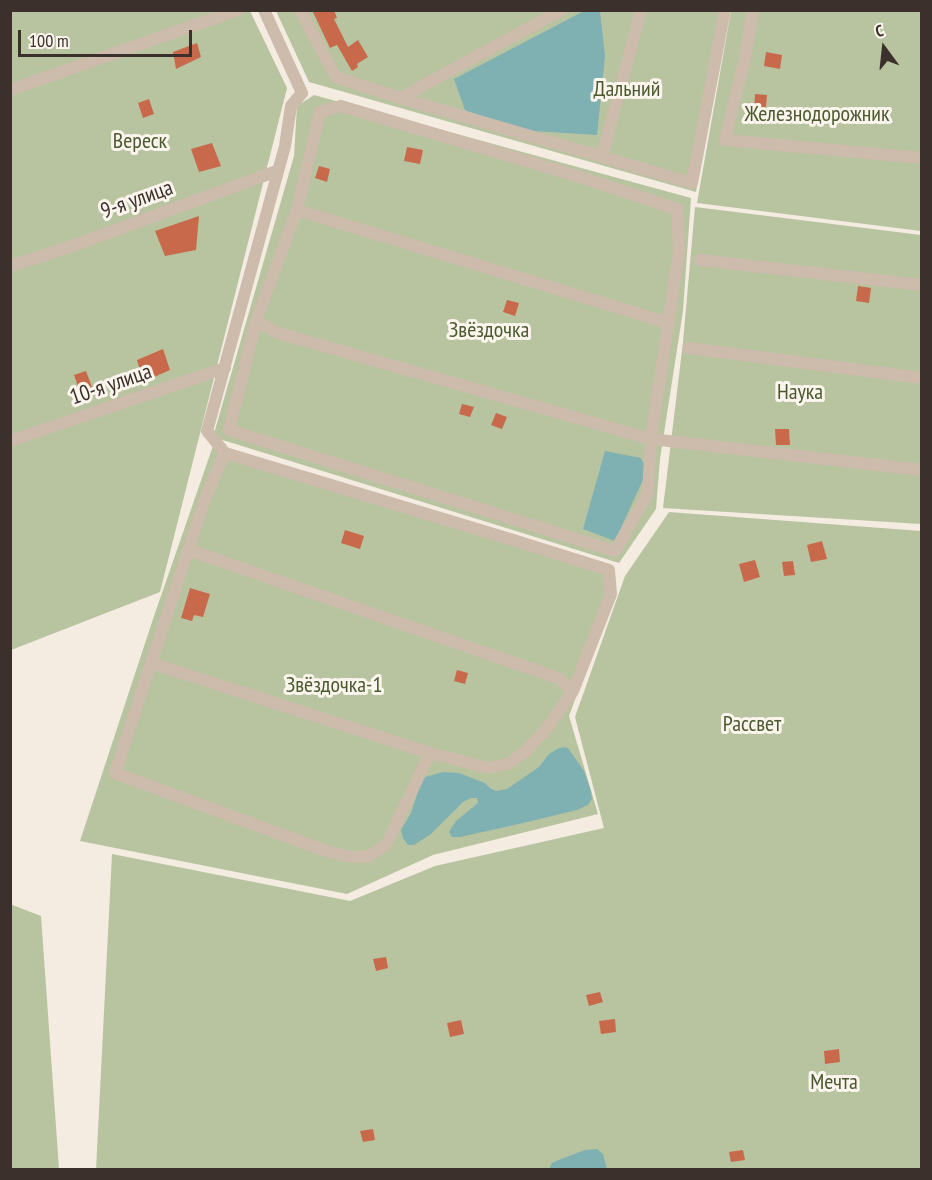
<!DOCTYPE html>
<meta charset="utf-8">
<style>
body{margin:0}
#map{position:relative;width:932px;height:1180px;overflow:hidden;background:#f4ebe1;font-family:"PT Sans Narrow",sans-serif}
canvas{display:block}
.frame{position:absolute;inset:0;border:12px solid #3b302b;pointer-events:none}
.north{position:absolute;left:854px;top:18px;width:60px;height:60px;-webkit-text-stroke:4px #fbf5ee;paint-order:stroke;rotate:345deg;font-size:16px;font-weight:700;line-height:24px;text-align:center;color:#3b302b}
.north::after{content:'';display:block;margin:auto;width:21px;height:27px;background:#3b302b;clip-path:polygon(50% 0,100% 100%,50% 72%,0 100%)}
.scale{position:absolute;left:18px;top:30px;width:174px;height:27px;box-sizing:border-box;border:3px solid #3b302b;border-top:0;padding-left:8px;font-size:18px;line-height:21px;white-space:nowrap;color:#3b302b;-webkit-text-stroke:4px #fbf5ee;paint-order:stroke}
</style>
<div id="map">
<canvas width="932" height="1180"></canvas>
<div class="frame"></div>
<div class="north">С</div>
<div class="scale">100 m</div>
</div>
<script>
const g = document.querySelector('canvas').getContext('2d');
g.lineJoin = 'round';
function paint(path, color) {
  g.fillStyle = color;
  g.fill(path, 'evenodd');
}
function toPath(rows) {
  const path = new Path2D();
  for (const r of rows) {
    path.moveTo(r[0], r[1]);
    for (let i = 2; i < r.length; i += 2) path.lineTo(r[i], r[i + 1]);
  }
  return path;
}
function stroke(path, color, width, dash) {
  g.strokeStyle = color;
  g.lineWidth = width;
  g.lineCap = dash ? 'butt' : 'round';
  g.setLineDash(dash || []);
  g.stroke(path);
}
function label(font, color, halo, rows, align = 'center') {
  g.font = font + ' "PT Sans Narrow",sans-serif';
  g.lineWidth = 6;
  g.setLineDash([]);
  g.textBaseline = 'middle';
  g.strokeStyle = halo;
  g.fillStyle = color;
  for (const [text, x, y, turn = 0] of rows) {
    g.save();
    g.translate(x, y);
    g.rotate((+turn || 0) * Math.PI / 180);
    g.textAlign = isNaN(turn) ? turn : align;
    if (halo) g.strokeText(text, 0, 0);
    g.fillText(text, 0, 0);
    g.restore();
  }
}
paint(toPath([
 [11,11,250,11,287,88,160,592,11,650],
 [276,11,724,11,696,192,309,82],
 [731,11,921,11,921,231,697,203],
 [314,95,691,198,683,311,660,459,656,509,619,563,213,437,294,156,297,106],
 [695,207,921,235,921,524,663,508,683,342],
 [213,446,614,571,615,591,569,716,598,814,433,855,347,894,80,841,153,619],
 [669,512,921,531,921,1169,96,1170,112,854,350,901,435,866,604,828,575,717,625,576],
 [10,904,41,916,59,1169,11,1169]
]), '#b8c4a0');
paint(toPath([
 [584,11,600,11,605,56,597,135,516,130,465,110,454,79],
 [605,451,641,458,647,471,615,541,583,529],
 [563,747,568,748,584,771,591,791,592,799,588,805,577,810,519,824,460,837,452,837,449,832,456,821,478,803,477,798,471,798,463,802,431,834,414,845,408,845,403,838,401,830,411,813,420,785,425,777,443,772,459,773,485,783,490,788,496,791,507,789,539,767,549,754,557,749],
 [597,1149,603,1154,607,1169,549,1169,552,1163,561,1159,585,1150]
]), '#7fb0b2');
paint(toPath([
 [312,10,334,10,337,18,334,19,348,47,358,40,368,57,357,64,358,67,352,71,337,45,330,48],
 [197,43,201,57,176,69,173,52],
 [766,52,782,55,780,69,764,66],
 [755,94,767,95,765,115,754,114],
 [149,99,154,114,143,118,138,103],
 [212,143,221,166,199,172,191,149],
 [407,147,423,150,420,164,404,161],
 [319,166,330,169,327,182,315,178],
 [199,216,196,250,165,256,155,231],
 [858,286,871,288,869,303,856,301],
 [507,300,519,303,515,316,503,312],
 [163,349,170,370,143,382,137,360],
 [86,371,92,387,80,392,74,375],
 [462,404,474,407,470,417,459,414],
 [496,413,507,417,502,429,491,425],
 [775,429,789,429,790,445,776,445],
 [345,530,364,536,360,549,341,543],
 [822,541,827,559,811,562,807,545],
 [755,560,760,577,744,582,739,564],
 [793,561,795,575,784,576,782,562],
 [190,588,210,594,203,617,194,615,192,621,181,618],
 [457,670,468,673,465,684,454,681],
 [386,957,388,968,376,971,373,959],
 [600,992,603,1002,589,1006,586,995],
 [615,1019,616,1032,601,1034,599,1021],
 [461,1020,464,1034,450,1037,447,1023],
 [839,1049,840,1062,825,1064,824,1051],
 [373,1129,375,1140,363,1142,360,1131],
 [743,1150,745,1160,731,1162,729,1152]
]), '#c8694b');
stroke(toPath([
 [300,10,336,77,400,98,692,183,725,10],
 [753,10,745,58,725,140,922,158],
 [10,90,238,10],
 [400,98,562,10],
 [341,106,574,175,677,209,679,251,651,439,648,493,615,551,229,430,256,321,297,210,320,112,341,106],
 [602,157,641,10],
 [297,210,669,323],
 [700,260,922,285],
 [10,266,64,249,277,171],
 [256,321,278,333,651,439,922,470],
 [689,348,922,378],
 [10,441,225,368],
 [225,453,205,499,115,773,329,852,351,857,367,857,386,845,430,753],
 [189,550,558,678,573,691],
 [151,663,430,753,488,768,507,764,525,752,547,728,573,691,611,594,609,570,510,539,225,453,207,431,285,146,291,106,302,93,264,10]
]), '#cdbbac', 12);
label('22px', '#4a5a2e', '#fbf5ee', [
 ["Дальний",627,90],
 ["Железнодорожник",817,115],
 ["Вереск",140,142],
 ["Звёздочка",489,331],
 ["Наука",800,393],
 ["Звёздочка-1",334,686],
 ["Рассвет",752,725],
 ["Мечта",834,1083]
]);
label('22px', '#3b302b', '#fbf5ee', [
 ["9-я улица",137,200,-20],
 ["10-я улица",111,385,-19]
]);
</script>
